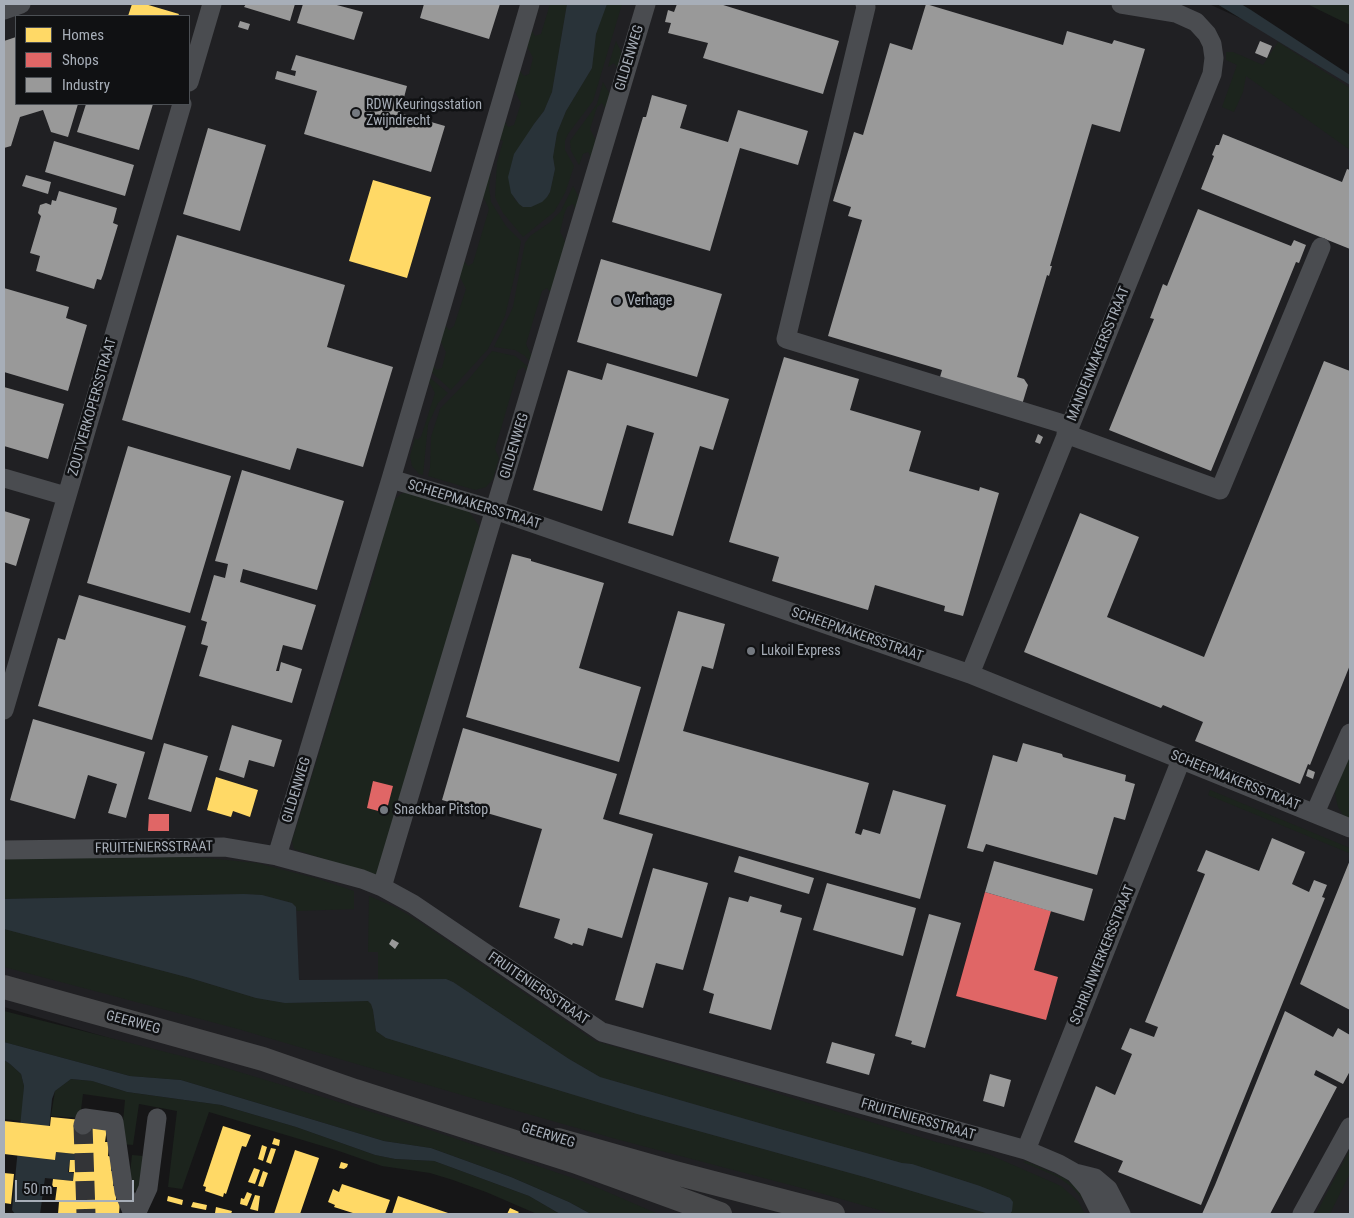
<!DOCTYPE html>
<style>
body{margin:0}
#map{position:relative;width:1354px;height:1218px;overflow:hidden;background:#161617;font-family:"Roboto Condensed",sans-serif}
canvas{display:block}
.frame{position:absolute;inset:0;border:5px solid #a7aeb8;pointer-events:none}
.legend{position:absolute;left:15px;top:15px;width:175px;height:90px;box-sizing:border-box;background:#101113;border:1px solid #4c5055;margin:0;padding:6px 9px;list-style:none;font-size:15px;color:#a7aeb8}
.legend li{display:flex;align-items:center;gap:10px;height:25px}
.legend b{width:25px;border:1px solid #4c5055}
.scale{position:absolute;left:15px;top:1180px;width:119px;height:22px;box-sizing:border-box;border:2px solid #a7aeb8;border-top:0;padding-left:6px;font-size:15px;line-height:18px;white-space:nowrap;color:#a7aeb8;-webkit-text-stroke:4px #101113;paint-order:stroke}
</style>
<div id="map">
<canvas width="1354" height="1218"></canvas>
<div class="frame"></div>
<ul class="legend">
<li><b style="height:14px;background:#ffd966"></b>Homes</li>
<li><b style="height:14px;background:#e06666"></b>Shops</li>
<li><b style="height:14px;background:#999"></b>Industry</li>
</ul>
<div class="scale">50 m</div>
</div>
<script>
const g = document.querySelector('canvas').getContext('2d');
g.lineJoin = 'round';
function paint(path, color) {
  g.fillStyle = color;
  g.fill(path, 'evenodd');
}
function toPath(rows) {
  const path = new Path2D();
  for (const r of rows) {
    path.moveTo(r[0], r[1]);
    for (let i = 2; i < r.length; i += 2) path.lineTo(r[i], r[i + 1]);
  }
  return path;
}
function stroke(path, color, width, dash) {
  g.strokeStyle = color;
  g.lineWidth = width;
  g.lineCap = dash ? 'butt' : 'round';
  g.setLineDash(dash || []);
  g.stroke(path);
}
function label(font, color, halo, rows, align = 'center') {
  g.font = font + ' "Roboto Condensed",sans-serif';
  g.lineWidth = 5;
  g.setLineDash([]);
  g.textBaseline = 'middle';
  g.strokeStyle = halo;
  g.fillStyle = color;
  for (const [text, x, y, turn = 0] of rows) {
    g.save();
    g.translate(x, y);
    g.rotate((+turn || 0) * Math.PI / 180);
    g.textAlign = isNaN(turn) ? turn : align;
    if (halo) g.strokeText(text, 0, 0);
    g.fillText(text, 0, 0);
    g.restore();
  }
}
paint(toPath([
 [4,4,1209,4,1279,36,1350,80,1350,1214,613,1214,231,1074,4,1007],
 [16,16,189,16,189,104,16,104]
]), '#202023');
paint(toPath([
 [550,4,567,4,552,92,544,111,534,124,514,199,523,207,547,197,550,192,555,169,553,157,557,133,566,111,592,68,596,34,600,20,607,4,622,4,593,101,568,134,565,141,565,150,574,166,565,193,554,212,523,237,503,213,495,197,497,162,503,141,498,139,503,122,505,122,508,127,514,125,521,103,513,88,520,71,524,76,529,74,533,58,526,44,532,31,535,36,541,34],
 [1306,4,1350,4,1350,25,1307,4],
 [616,41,623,56,618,69,614,63,608,67],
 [1278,42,1350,88,1350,150,1246,76,1243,92,1234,112,1222,107,1237,65,1226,60,1226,52,1233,52,1263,65],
 [603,82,611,96,605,108,602,103,597,107,590,129,597,143,591,157,588,152,583,154,579,165,571,151,570,141,597,104],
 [493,154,489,187,491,202,506,226,521,241,515,274,505,316,488,349,451,390,429,370,434,366,436,370,442,368,446,352,439,338,444,324,449,330,454,326,466,289,459,275,464,261,468,266,473,263,489,209,483,196],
 [573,186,581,201,576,211,573,204,567,207,564,215,560,232,567,245,551,293,547,288,542,291,526,344,533,359,532,364,525,356,515,350,494,347,513,307,525,243,530,236,549,223,561,211],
 [492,351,515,356,531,369,527,373,524,367,518,370,495,449,499,458,493,479,486,487,475,490,428,476,430,468,431,437,440,409,468,380],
 [428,376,448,393,438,403,428,425,423,475,419,474,412,466,410,456,415,438,417,440,421,437,435,393,427,378],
 [410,491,468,510,479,526,478,542,380,878,294,849,292,841,375,571,388,506,401,494],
 [1350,753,1350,820,1343,815,1338,807,1335,794,1336,787],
 [1210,790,1350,848,1349,853,1208,795],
 [177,857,207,858,257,863,319,879,354,891,354,909,297,911,296,907,292,903,262,895,244,894,4,899,4,859],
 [369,896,395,907,420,922,595,1041,763,1089,936,1142,988,1154,1061,1186,1078,1201,1085,1214,1010,1214,1012,1211,1010,1198,980,1186,912,1164,902,1163,780,1129,600,1077,569,1059,453,982,446,979,378,979,378,952,368,952],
 [4,929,190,978,256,998,285,1003,368,1001,371,1004,373,1010,376,1031,386,1038,637,1114,868,1178,989,1214,893,1214,813,1191,616,1139,482,1101,238,1029,4,967],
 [4,1011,213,1064,421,1127,582,1181,658,1214,591,1214,569,1202,511,1177,431,1148,384,1141,181,1080,130,1076,4,1042],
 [4,1060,10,1064,21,1074,24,1086,22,1121,4,1119],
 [71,1079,92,1081,127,1092,221,1105,296,1127,375,1155,395,1159,434,1161,529,1196,560,1214,537,1214,486,1192,453,1180,430,1173,382,1166,336,1150,209,1112,182,1189,168,1187,177,1111,139,1104,133,1145,121,1144,125,1100,83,1094,80,1118,51,1116,55,1091],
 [1350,1149,1350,1173,1330,1214,1316,1214],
 [132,1155,143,1156,140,1191,128,1190],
 [1026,1161,1064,1178,1078,1189,1084,1201,1072,1187,1058,1177,1023,1162]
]), '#1c241d');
paint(toPath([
 [567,4,607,4,596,34,592,68,566,111,557,133,553,157,555,169,550,192,547,197,542,202,531,207,523,207,519,204,511,193,508,177,514,154,534,124,544,111,552,92],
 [1217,4,1241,4,1251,10,1350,75,1350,85],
 [244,894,262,895,292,903,296,907,299,980,446,979,453,982,569,1059,600,1077,780,1129,902,1163,912,1164,980,1186,1010,1198,1013,1202,1012,1211,1010,1214,989,1214,868,1178,637,1114,386,1038,376,1031,373,1010,371,1004,368,1001,285,1003,256,998,190,978,4,929,4,899],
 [4,1042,130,1076,181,1080,384,1141,431,1148,511,1177,569,1202,591,1214,560,1214,529,1196,434,1161,395,1159,375,1155,296,1127,221,1105,127,1092,92,1081,71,1079,55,1091,52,1099,46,1159,55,1160,56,1152,76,1154,75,1160,70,1160,68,1172,74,1173,73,1181,45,1178,40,1214,15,1214,12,1210,24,1086,21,1074,10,1064,4,1060]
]), '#293339');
paint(toPath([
 [132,4,145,4,179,14,178,16,128,16],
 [373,180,431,197,407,278,349,261],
 [216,777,258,790,250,817,233,811,231,817,207,810],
 [51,1117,81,1120,107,1128,105,1142,109,1142,108,1156,112,1157,111,1171,115,1171,113,1186,117,1186,116,1200,120,1201,119,1214,58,1214,59,1202,55,1202,57,1187,52,1187,53,1179,73,1181,74,1172,69,1172,70,1160,76,1160,76,1154,56,1152,55,1160,4,1154,4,1121,50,1126],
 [223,1126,251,1135,246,1147,242,1146,226,1194,224,1193,223,1197,205,1191,206,1187,203,1186],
 [274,1138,280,1140,279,1146,272,1144],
 [262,1145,267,1147,263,1161,258,1159],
 [271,1148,276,1149,271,1164,266,1162],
 [295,1150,319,1158,315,1170,300,1214,274,1214],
 [341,1162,348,1164,347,1167,344,1169,339,1168],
 [254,1168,260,1170,255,1184,248,1182],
 [263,1171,268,1173,263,1187,258,1186],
 [4,1173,14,1174,11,1204,4,1203],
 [342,1184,390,1200,385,1214,356,1214,334,1207,335,1205,328,1202,333,1189,339,1192],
 [247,1192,252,1194,247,1206,240,1204,241,1198,244,1199],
 [255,1195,260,1196,258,1211,250,1209],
 [168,1196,183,1200,182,1205,167,1201],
 [398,1196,451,1214,392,1214],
 [193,1202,207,1205,206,1210,191,1207],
 [216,1207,232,1211,231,1214,215,1213],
 [510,1208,519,1212,517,1214,507,1214]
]), '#ffd966');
paint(toPath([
 [373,781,393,786,386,813,367,808],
 [149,814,169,814,169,831,148,831],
 [985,892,1051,911,1034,970,1058,977,1046,1020,956,996]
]), '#e06666');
paint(toPath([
 [246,4,295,4,290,21,244,7],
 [303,4,333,4,363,12,354,40,297,23],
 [424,4,500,4,489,39,420,18],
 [677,4,720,4,839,41,823,94,703,58,708,43,668,33,671,23,665,22,668,10,674,12],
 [926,4,1063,45,1067,31,1112,44,1114,40,1145,49,1120,132,1092,124,1050,266,1052,266,1049,276,1047,275,1017,377,1024,379,1028,385,1021,408,940,377,942,370,828,336,862,220,848,216,851,207,833,201,854,132,863,135,890,43,912,50],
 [240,21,250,24,248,30,238,27],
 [16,37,16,104,78,104,68,137,51,132,43,110,20,117,11,146,4,148,4,41],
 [1260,41,1272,46,1267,58,1255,53],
 [296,55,407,86,400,113,445,126,431,172,304,134,317,91,275,79,277,71,295,76,296,71,291,70],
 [652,95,687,105,680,128,728,142,738,110,808,131,798,165,740,148,710,251,612,222,643,117,646,117],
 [86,104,153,104,139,150,77,132],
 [208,128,266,145,240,231,183,214],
 [1223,134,1342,182,1347,169,1350,170,1350,249,1201,189,1214,156,1212,155,1216,145,1219,145],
 [54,141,134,165,125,196,45,172],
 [26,175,51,182,48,194,22,186],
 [59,191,117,208,113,223,118,225,103,275,101,280,97,279,94,289,36,271,40,256,30,253,41,216,38,213,40,205,46,203,51,205,52,200,56,201],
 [1198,209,1291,246,1294,240,1306,245,1299,263,1296,262,1211,471,1109,430,1154,319,1150,318,1163,284,1167,286],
 [177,235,345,285,327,347,393,367,363,467,297,448,290,470,122,420],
 [601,259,722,294,697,377,577,342],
 [4,288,69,307,66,318,87,325,68,391,4,372],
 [784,357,859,379,850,410,921,431,909,471,979,491,980,487,999,493,963,616,944,611,945,606,875,585,868,610,772,581,779,557,729,542],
 [1324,361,1350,371,1350,665,1310,765,1308,764,1300,784,1195,741,1203,722,1163,705,1161,708,1024,652,1080,513,1139,537,1107,617,1204,657],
 [607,363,729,399,713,450,700,446,673,536,628,523,654,433,627,425,602,511,533,490,568,370,602,380],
 [4,387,64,404,48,459,4,446],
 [1038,434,1043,437,1040,444,1035,442],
 [128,446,231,476,190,613,87,583],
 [242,470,344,501,317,590,243,569,240,582,316,605,302,650,283,645,276,671,279,671,281,662,302,669,292,703,199,676,208,646,201,644,207,622,201,620,214,575,225,578,228,564,215,561],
 [4,511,30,519,16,566,4,562],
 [512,554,531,559,531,561,604,583,579,668,641,687,619,762,466,717],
 [79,595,186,626,152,740,38,706,58,638,65,640],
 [678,611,725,624,713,669,702,666,683,731,869,783,855,833,861,835,863,829,880,834,893,790,946,805,920,899,619,814],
 [33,719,145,752,126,818,108,813,117,784,88,775,75,819,10,800],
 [232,725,282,740,274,767,249,760,244,778,219,770],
 [463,728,617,774,603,819,653,834,622,938,588,928,583,946,573,943,572,945,554,938,560,919,519,907,542,829,442,800],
 [164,743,208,756,191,812,148,799],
 [1023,743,1062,754,1063,757,1126,775,1125,781,1135,784,1125,820,1114,817,1097,875,986,844,983,852,967,848,993,755,1017,762],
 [1308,769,1315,772,1313,779,1306,776],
 [1272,838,1305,852,1292,884,1309,892,1314,880,1327,885,1322,897,1325,898,1201,1205,1118,1172,1123,1161,1074,1142,1096,1086,1115,1095,1132,1054,1121,1049,1130,1028,1154,1037,1158,1027,1145,1022,1205,874,1197,871,1206,850,1259,871],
 [739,856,814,878,809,894,734,872],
 [1350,860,1350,1010,1300,984],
 [994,861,1093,889,1084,921,985,892],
 [653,868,708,883,683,970,656,963,643,1008,615,1000],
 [827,883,916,908,903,956,813,930],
 [750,896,782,905,780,912,802,918,771,1030,709,1013,714,994,703,990,729,897,748,902],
 [929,914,961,923,925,1048,911,1044,912,1041,895,1036],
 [392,939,399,943,395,949,389,944],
 [1285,1011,1333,1037,1338,1028,1350,1035,1350,1071,1343,1084,1316,1070,1314,1075,1337,1087,1270,1214,1202,1214,1215,1185],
 [832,1042,875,1054,869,1075,826,1063],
 [990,1074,1011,1080,1004,1107,983,1101]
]), '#999');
stroke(toPath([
 [83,1125,86,1214]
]), '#333437', 19, [19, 9]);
stroke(toPath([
 [865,4,866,7,786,339,1070,426],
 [4,10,21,4],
 [189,82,212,4],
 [1066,434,1220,490,1321,247],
 [4,478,66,496],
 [391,479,495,510,970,674,1350,828],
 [970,674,1212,74,1214,58,1212,44,1207,34,1196,22,1176,13,1121,4],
 [4,710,182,104],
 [1315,813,1350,733],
 [4,850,224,847,277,856,362,879,382,887,413,904,602,1032,1026,1150,1059,1164,1075,1173,1095,1178,1108,1189,1121,1214],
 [277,856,391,479,530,4],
 [382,887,646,4],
 [83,1125,85,1118,114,1122,124,1192,133,1214],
 [1026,1150,1181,760],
 [1075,1173,1088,1188,1101,1214],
 [136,1214,148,1188,157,1118],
 [1302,1214,1350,1127]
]), '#4a4c50', 19);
stroke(toPath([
 [4,987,263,1059,355,1091,574,1161,720,1214],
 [558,1140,675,1173,833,1214]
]), '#48494b', 24);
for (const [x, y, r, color] of [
 [356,113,5,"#747980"],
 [617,301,5,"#747980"],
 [751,651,5,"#747980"],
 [384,810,5,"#747980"]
]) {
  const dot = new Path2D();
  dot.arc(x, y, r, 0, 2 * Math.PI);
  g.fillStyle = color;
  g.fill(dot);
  stroke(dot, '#101113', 2);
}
label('14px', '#a7aeb8', '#101113', [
 ["GILDENWEG",630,58,-73],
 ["MANDENMAKERSSTRAAT",1099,354,-68],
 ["ZOUTVERKOPERSSTRAAT",93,407,-74],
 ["GILDENWEG",515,446,-73],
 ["SCHEEPMAKERSSTRAAT",474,505,17],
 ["SCHEEPMAKERSSTRAAT",857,635,19],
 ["SCHEEPMAKERSSTRAAT",1235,781,22],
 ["GILDENWEG",297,790,-73],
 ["FRUITENIERSSTRAAT",154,848,-1],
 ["SCHRIJNWERKERSSTRAAT",1103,955,-68],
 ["FRUITENIERSSTRAAT",538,989,34],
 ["GEERWEG",133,1023,15],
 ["FRUITENIERSSTRAAT",918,1120,16],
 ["GEERWEG",548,1136,17]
]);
label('14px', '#a7aeb8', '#101113', [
 ["RDW Keuringsstation",366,105],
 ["Zwijndrecht",366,121],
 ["Verhage",627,301],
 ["Lukoil Express",761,651],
 ["Snackbar Pitstop",394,810]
], 'left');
</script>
